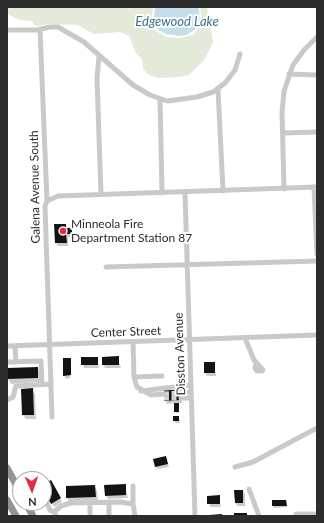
<!DOCTYPE html>
<style>
body{margin:0}
#map{position:relative;width:324px;height:523px;overflow:hidden;background:#fff;font-family:Lato,sans-serif}
canvas{display:block}
.frame{position:absolute;inset:0;border:8px solid #2c2c2c;pointer-events:none}
.north{position:absolute;left:12px;top:471px;width:40px;height:40px;box-sizing:border-box;background:#fff;border:1px solid #ababab;border-radius:50%;rotate:178deg;font-size:11px;font-weight:700;line-height:16px;text-align:center;color:#2c2c2c}
.north::after{content:'';display:block;margin:auto;width:14px;height:18px;background:#e62b42;clip-path:polygon(50% 0,100% 100%,50% 72%,0 100%)}
</style>
<div id="map">
<canvas width="324" height="523"></canvas>
<div class="frame"></div>
<div class="north">N</div>
</div>
<script>
const g = document.querySelector('canvas').getContext('2d');
g.lineJoin = 'round';
function paint(path, color) {
  g.fillStyle = color;
  g.fill(path, 'evenodd');
}
function toPath(rows) {
  const path = new Path2D();
  for (const r of rows) {
    path.moveTo(r[0], r[1]);
    for (let i = 2; i < r.length; i += 2) path.lineTo(r[i], r[i + 1]);
  }
  return path;
}
function stroke(path, color, width, dash) {
  g.strokeStyle = color;
  g.lineWidth = width;
  g.lineCap = dash ? 'butt' : 'round';
  g.setLineDash(dash || []);
  g.stroke(path);
}
function label(font, color, halo, rows, align = 'center') {
  g.font = font + ' Lato,sans-serif';
  g.lineWidth = 4;
  g.setLineDash([]);
  g.textBaseline = 'middle';
  g.strokeStyle = halo;
  g.fillStyle = color;
  for (const [text, x, y, turn = 0] of rows) {
    g.save();
    g.translate(x, y);
    g.rotate((+turn || 0) * Math.PI / 180);
    g.textAlign = isNaN(turn) ? turn : align;
    if (halo) g.strokeText(text, 0, 0);
    g.fillText(text, 0, 0);
    g.restore();
  }
}
paint(toPath([
 [7,7,153,7,152,18,156,31,166,37,179,38,193,35,198,29,202,22,200,7,207,7,213,42,205,59,189,75,178,77,159,78,149,75,143,69,142,59,136,53,129,36,120,32,94,34,77,25,50,24,35,26,32,21,20,20,7,14]
]), '#e3ead9');
paint(toPath([
 [155,7,197,7,199,9,200,22,197,28,187,35,179,36,166,34,157,29,154,17]
]), '#c4deea');
paint(toPath([
 [65,225,67,228,71,229,73,237,68,237,68,246,58,246,56,243],
 [82,358,97,358,99,368,84,368],
 [118,358,121,368,105,368,103,365],
 [70,359,70,378,66,379,64,375],
 [214,363,216,376,207,376,205,373],
 [37,368,40,372,40,382,11,384,8,379],
 [32,389,35,394,36,419,26,419,23,415],
 [182,394,182,403,178,403,178,413,176,413,175,403,167,404,165,400],
 [174,417,179,417,180,423,175,423],
 [166,457,169,467,158,469,156,466],
 [51,481,62,502,54,507,44,489,44,485],
 [125,485,128,498,108,499,106,496],
 [95,487,97,491,98,502,70,503,67,498],
 [243,491,245,494,245,506,237,506,236,503],
 [219,496,221,507,210,507,208,497],
 [286,501,287,507,274,508,273,506]
]), '#0003');
paint(toPath([
 [54,224,66,224,66,228,72,228,72,234,66,234,67,243,55,243],
 [119,356,119,365,102,365,102,357],
 [81,357,98,357,98,365,81,365],
 [63,358,71,358,71,375,63,376],
 [204,362,215,362,215,373,204,373],
 [38,367,38,378,7,379,7,368],
 [33,388,34,415,22,415,21,389],
 [164,390,181,390,181,400,164,401],
 [174,403,179,403,179,412,174,412],
 [173,416,179,416,179,421,173,421],
 [166,456,168,464,155,467,153,459],
 [51,480,61,498,51,504,45,493,44,484],
 [126,484,126,495,105,496,104,485],
 [95,485,96,497,66,498,66,486],
 [234,490,243,490,243,503,235,503],
 [220,495,220,504,207,504,207,496],
 [272,500,286,500,287,506,272,506],
 [234,513,247,513,247,516,234,516],
 [222,514,222,516,209,516,209,515]
]), '#131313');
stroke(toPath([
 [164,394,181,393],
 [164,398,181,398]
]), '#d5d5d5', 5, [5, 2.5]);
stroke(toPath([
 [40,29,47,201,45,206,52,417],
 [7,30,37,30,50,27,58,27,84,42,133,85,150,95,167,101,197,97,213,92,225,83,235,70,240,54],
 [99,56,97,79,101,194],
 [289,74,317,75],
 [218,89,223,191],
 [160,99,162,193],
 [283,133,317,132],
 [314,187,317,255],
 [284,189,282,113,284,91,293,65,304,50,317,37],
 [185,192,195,516],
 [47,201,58,196,317,187],
 [106,267,317,261],
 [245,338,254,360,263,370,262,371,257,371,255,368,256,363],
 [133,342,134,377,137,387,151,395,164,394],
 [7,346,317,335],
 [15,346,16,362],
 [7,362,41,361,42,384],
 [134,377,162,376],
 [141,391,191,385],
 [181,393,191,392],
 [181,398,191,398],
 [7,400,13,397,16,386,51,384],
 [235,467,253,462,317,428],
 [133,486,133,504],
 [249,489,259,516],
 [44,497,50,510,54,512],
 [109,502,109,516],
 [90,503,90,516],
 [296,514,317,514],
 [56,516,54,512,61,506,71,503,120,502,133,504,135,516]
]), '#c9c9c9', 5);
stroke(toPath([
 [7,468,20,492],
 [7,500,16,516],
 [26,503,33,516]
]), '#939393', 7);
for (const [x, y, r, color] of [
 [63,231,4,"#e62b42"]
]) {
  const dot = new Path2D();
  dot.arc(x, y, r, 0, 2 * Math.PI);
  g.fillStyle = color;
  g.fill(dot);
  stroke(dot, '#fff', 1.5);
}
label('12px', '#2c2c2c', '#fff', [
 ["Galena Avenue South",35,187,-91],
 ["Center Street",126,332,-2],
 ["Disston Avenue",180,354,-92]
]);
label('12px', '#2c2c2c', '#fff', [
 ["Minneola Fire",71,224],
 ["Department Station 87",71,238]
], 'left');
label('italic 13px', '#3a718d', '#fff', [
 ["Edgewood Lake",177,22]
]);
</script>
